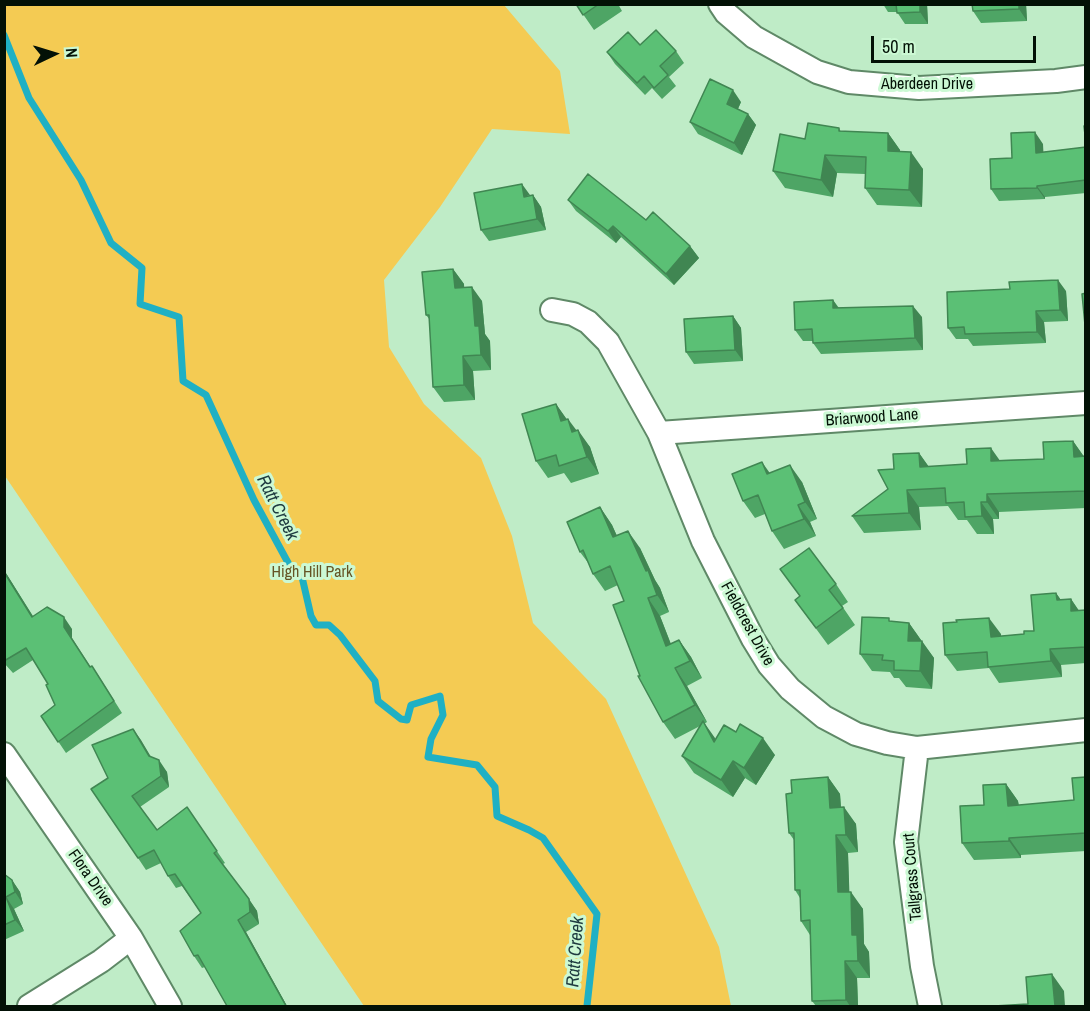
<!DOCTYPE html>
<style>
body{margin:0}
#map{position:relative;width:1090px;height:1011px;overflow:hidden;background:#bfecc7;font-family:"Archivo Narrow",sans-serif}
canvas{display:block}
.frame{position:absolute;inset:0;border:6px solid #031106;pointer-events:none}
.north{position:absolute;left:24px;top:24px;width:60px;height:60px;-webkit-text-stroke:4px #ccf9d4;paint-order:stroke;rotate:86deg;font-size:16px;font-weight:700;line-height:24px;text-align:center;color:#031106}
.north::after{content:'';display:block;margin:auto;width:21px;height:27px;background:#031106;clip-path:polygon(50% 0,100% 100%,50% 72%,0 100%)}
.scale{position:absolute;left:871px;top:36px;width:165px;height:27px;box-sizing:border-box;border:3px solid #031106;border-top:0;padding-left:8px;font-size:18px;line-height:21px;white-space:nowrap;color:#031106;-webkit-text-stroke:4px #ccf9d4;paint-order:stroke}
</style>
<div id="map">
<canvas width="1090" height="1011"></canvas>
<div class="frame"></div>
<div class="north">N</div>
<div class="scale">50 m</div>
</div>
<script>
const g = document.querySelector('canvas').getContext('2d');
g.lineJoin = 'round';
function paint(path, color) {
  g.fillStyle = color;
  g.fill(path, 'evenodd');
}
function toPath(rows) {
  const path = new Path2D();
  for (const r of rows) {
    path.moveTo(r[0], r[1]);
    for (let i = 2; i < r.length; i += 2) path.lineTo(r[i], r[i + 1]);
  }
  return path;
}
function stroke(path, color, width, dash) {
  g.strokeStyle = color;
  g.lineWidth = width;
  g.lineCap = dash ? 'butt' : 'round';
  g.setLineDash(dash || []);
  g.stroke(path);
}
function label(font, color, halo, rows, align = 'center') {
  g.font = font + ' "Archivo Narrow",sans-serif';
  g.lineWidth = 6;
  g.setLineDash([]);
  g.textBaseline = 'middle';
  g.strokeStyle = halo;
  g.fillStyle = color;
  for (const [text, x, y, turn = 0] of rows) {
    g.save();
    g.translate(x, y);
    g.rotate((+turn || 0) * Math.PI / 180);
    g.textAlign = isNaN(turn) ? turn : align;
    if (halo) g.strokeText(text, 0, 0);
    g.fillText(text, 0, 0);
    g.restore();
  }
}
paint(toPath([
 [4,5,504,5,560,71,570,134,492,129,440,207,384,280,389,347,424,404,481,458,512,536,533,623,606,699,719,947,731,1006,364,1006,5,476]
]), '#f4cb53');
stroke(toPath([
 [4,35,29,98,81,180,111,243,142,268,140,304,179,317,183,381,206,395,254,500,292,570,302,577,311,616,316,625,329,625,340,635,375,681,378,701,401,719,407,720,411,705,440,696,443,715,431,739,428,757,477,765,495,787,497,816,529,830,543,838,597,914,587,1006]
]), '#1fb0c4', 7);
const minor = toPath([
 [720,4,726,13,754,37,817,72,849,82,919,88,1056,81,1086,77],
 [552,310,573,314,588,322,608,342,659,433,703,541,753,639,769,665,790,689,824,717,856,734,887,743,917,748,1086,730],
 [659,433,1086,403],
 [917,748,906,842,922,966,930,1006],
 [4,754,131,938,170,1006],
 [29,1006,101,961,131,938]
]);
stroke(minor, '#5f8967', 26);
stroke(minor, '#fff', 22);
paint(toPath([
 [576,4,618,4,622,11,594,30],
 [883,4,927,4,928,24,905,24,897,12,888,12],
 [1026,4,1027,21,981,23,973,11],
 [640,45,676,51,684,63,669,77,676,86,662,99,652,88,645,95,615,64,607,52],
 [741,102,738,109,748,114,756,125,742,155,698,134,690,122],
 [839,128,841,132,888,133,900,150,900,152,923,169,922,207,877,205,865,188,865,174,837,173,833,197,785,188,773,171,805,139],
 [1043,144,1043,152,1086,147,1086,193,1045,197,1045,199,999,201,991,189,1012,158],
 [530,195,533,195,541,207,546,230,489,241,481,230],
 [568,200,690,246,699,258,674,285,621,237,616,243,576,211],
 [453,269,464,284,464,287,482,301,485,334,490,341,491,370,473,371,475,400,444,402,433,387,430,320,426,315],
 [1066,291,1068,321,1044,322,1046,343,973,346,968,339,956,339,948,328],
 [833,300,839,308,922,317,923,350,821,354,813,343,813,341,803,341,795,330],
 [733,316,741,328,743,361,694,364,686,352],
 [556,404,567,420,590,447,599,474,571,483,564,473,548,478,536,461],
 [1073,441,1084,457,1086,456,1086,508,999,512,999,519,993,519,994,534,977,534,967,520,958,520,948,506,919,507,921,530,864,533,852,516,888,489,919,453,929,467,967,464,999,460,1044,459],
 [770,473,802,482,817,519,810,522,816,536,784,549,772,531,765,514,755,518,743,501],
 [600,507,612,525,617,536,640,548,655,580,660,588,669,612,660,616,671,644,679,640,691,657,702,678,687,686,707,722,704,724,715,739,775,755,756,785,745,778,733,797,694,773,682,756,700,726,675,739,663,722,640,676,624,601,618,585,605,591,593,574,589,564,580,552],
 [780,569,836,584,848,602,842,606,855,625,828,645,795,600,800,596],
 [4,570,33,616,72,629,72,638,90,666,92,666,100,678,122,713,66,753,41,716,55,705,48,684,33,660,13,673,4,663],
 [1056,593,1061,600,1071,599,1078,610,1086,610,1086,663,1061,665,1062,677,999,683,989,668,957,671,945,655,1001,634,1001,636,1024,634,1034,631],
 [891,622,909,623,921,640,921,641,934,658,932,689,906,687,899,678,894,678,890,672,872,671,860,654],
 [133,729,150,757,167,772,169,787,140,807,157,830,187,807,225,863,223,864,257,911,259,924,246,932,287,1006,227,1006,205,967,202,968,194,956,201,913,182,886,176,888,168,876,161,863,146,870,138,858,108,778],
 [828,777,840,794,841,807,856,824,858,852,848,853,849,892,863,909,864,944,869,952,870,978,857,978,858,1006,816,1006,812,1001,810,935,801,921,800,898,795,890,794,840,789,833,792,793],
 [1086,777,1086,851,1021,855,1021,858,974,860,962,843,984,805,1006,784,1018,801,1019,805,1074,800],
 [4,874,12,880,20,892,23,904,14,909,24,931,4,940]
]), '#4ea565');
paint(toPath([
 [920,4,927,4,928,24,920,12],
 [1019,4,1026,4,1027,21,1019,9],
 [733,90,741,102,735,115,727,104],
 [748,114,756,125,742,155,734,143],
 [1035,132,1043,144,1044,164,1036,153],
 [888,133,900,150,900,168,888,151],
 [911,152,923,169,922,207,909,190],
 [825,155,837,173,833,197,821,180],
 [522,184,530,195,524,197],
 [1037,186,1045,197,1045,199,1037,188],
 [533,195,541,207,546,230,537,219],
 [613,226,621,237,616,243,608,231],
 [690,246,699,258,674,285,666,274],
 [453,269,464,284,465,303,455,288],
 [1058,280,1066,291,1068,321,1060,310],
 [472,287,482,301,485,334,490,341,491,370,481,355,475,326],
 [833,300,841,312,833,308],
 [913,306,922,317,923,350,915,338],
 [1036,311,1044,322,1046,343,1037,332],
 [733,316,741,328,743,361,735,350],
 [463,356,473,371,475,400,464,385],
 [556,404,568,421,561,421],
 [568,419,580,435,578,430,590,447,599,474,587,457,572,432],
 [1073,441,1085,458,1074,457],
 [991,448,1003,465,991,461],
 [919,453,931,470,920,467],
 [762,462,774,479,767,474],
 [790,465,802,482,817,519,805,502],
 [907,490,919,507,921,530,909,513],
 [987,494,999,512,999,519,987,502],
 [981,502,993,519,994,534,982,516],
 [798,505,810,522,816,536,804,519],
 [600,507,612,525,625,554,613,537],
 [628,531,640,548,655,580,660,588,669,612,657,595],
 [4,570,40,628,32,617,4,572],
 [1056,593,1067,609,1057,600],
 [648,598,660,616,678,663,666,646],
 [1071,599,1082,615,1071,611],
 [64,617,72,629,72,638,64,627],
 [989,618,1001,634,1002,653,991,637],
 [909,623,921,640,920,658,908,641],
 [679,640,691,657,702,678,690,661],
 [922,641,934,658,932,689,920,671],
 [1050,649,1061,665,1062,677,1051,661],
 [675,668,687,686,707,722,695,705],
 [703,721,715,738,726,759,714,742],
 [133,729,141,740,157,767,149,756],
 [763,738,775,755,756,785,744,768],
 [159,760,167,772,169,787,161,776],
 [733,761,745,778,733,797,721,780],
 [828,777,840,794,842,825,830,808],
 [1006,784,1018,801,1020,823,1008,806],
 [844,807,856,824,858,852,846,835],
 [836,835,848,853,850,909,838,892],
 [1009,838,1021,855,1021,858,1009,841],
 [12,880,20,892,23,904,15,892],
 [851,892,863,909,864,944,869,952,870,978,858,961,852,935],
 [6,897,14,909,24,931,15,920],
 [249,899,257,911,259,924,250,912],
 [238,920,246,932,287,1006,286,1006],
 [845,961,857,978,858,1006,850,1006,846,1000],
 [1052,974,1064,991,1065,1006,1055,1006]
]), '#408652');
const building = toPath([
 [576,4,599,4,583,15,576,4],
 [896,4,920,4,920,12,897,13,896,4],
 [972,4,1019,4,1019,9,973,11,972,4],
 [656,30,676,51,660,66,668,75,654,88,644,76,637,83,607,52,628,32,640,45,656,30],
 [710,79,733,90,727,104,748,114,734,143,690,122,710,79],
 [808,123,839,128,839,131,888,133,888,151,911,152,909,190,865,188,866,157,825,155,821,180,773,171,780,134,805,139,808,123],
 [1084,126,1086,126,1086,144,1084,126],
 [1035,132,1036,153,1086,147,1086,180,1037,186,1037,188,991,189,990,159,1012,158,1011,133,1035,132],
 [588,174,646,220,653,212,690,246,666,274,613,226,608,231,568,200,588,174],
 [522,184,524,197,533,195,537,219,481,230,474,193,522,184],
 [453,269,455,288,472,287,475,326,479,326,481,355,463,356,464,385,433,387,429,315,426,315,422,272,453,269],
 [1058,280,1060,310,1036,311,1037,332,965,334,964,327,948,328,947,292,1010,289,1009,282,1058,280],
 [1086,293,1086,325,1085,325,1082,294,1086,293],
 [833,300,833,308,913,306,915,338,813,343,812,329,795,330,794,302,833,300],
 [733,316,735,350,686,352,684,319,733,316],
 [556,404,561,421,568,419,572,432,578,430,587,457,559,466,556,455,536,461,522,414,556,404],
 [1073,441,1074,457,1086,456,1086,491,987,494,987,502,981,502,982,516,965,517,964,502,946,503,945,488,907,490,909,513,852,516,888,489,878,470,894,469,893,454,919,453,920,467,967,464,966,449,991,448,991,461,1044,459,1043,442,1073,441],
 [762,462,767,474,790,465,805,502,798,505,804,519,772,531,758,495,743,501,732,474,762,462],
 [600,507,613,537,628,531,646,571,648,570,657,595,648,598,666,646,679,640,690,661,675,668,695,705,663,722,638,676,640,676,613,605,624,601,610,566,593,574,583,550,580,552,567,522,600,507],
 [809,548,836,584,829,590,843,608,816,628,795,600,800,596,780,569,809,548],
 [4,572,32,617,47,607,64,617,64,627,90,667,92,666,114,701,58,742,41,716,55,705,46,685,48,684,26,648,4,661,4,572],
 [1056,593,1057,600,1071,599,1071,611,1086,610,1086,647,1050,649,1051,661,988,667,987,652,945,655,943,623,957,622,956,620,989,618,991,637,1024,634,1024,631,1034,631,1031,595,1056,593],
 [862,617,889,618,889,621,909,623,908,641,922,641,920,671,894,670,894,661,882,660,883,655,860,654,862,617],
 [703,721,714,742,724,725,736,732,740,724,763,738,744,768,733,761,721,780,682,756,703,721],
 [133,729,149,756,159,760,161,776,132,796,157,830,187,807,217,851,214,853,249,899,250,912,238,920,286,1006,227,1006,198,955,194,956,180,931,201,913,175,874,168,876,154,850,138,858,91,789,108,778,92,745,133,729],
 [828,777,830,808,844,807,846,835,836,835,838,892,851,892,852,935,857,935,858,961,845,961,846,1000,812,1001,810,920,801,921,800,890,795,890,794,833,789,833,786,794,792,793,791,780,828,777],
 [1086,777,1086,833,1009,838,1009,841,962,843,960,806,984,805,983,785,1006,784,1008,806,1074,800,1072,778,1086,777],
 [4,874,12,880,15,892,6,897,15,920,4,925,4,874],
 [1052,974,1055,1006,994,1006,1028,1004,1026,977,1052,974]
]);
paint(building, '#5bc075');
stroke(building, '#408652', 1.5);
label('16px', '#031106', '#ccf9d4', [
 ["Aberdeen Drive",927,85],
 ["Briarwood Lane",872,418,-4],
 ["Fieldcrest Drive",747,624,61],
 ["Tallgrass Court",913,877,-95],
 ["Flora Drive",90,878,55]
]);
label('16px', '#655424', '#ccf9d4', [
 ["High Hill Park",312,573]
]);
label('italic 18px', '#1e3a3f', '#ccf9d4', [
 ["Ratt Creek",277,508,63],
 ["Ratt Creek",576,952,-86]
]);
</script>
